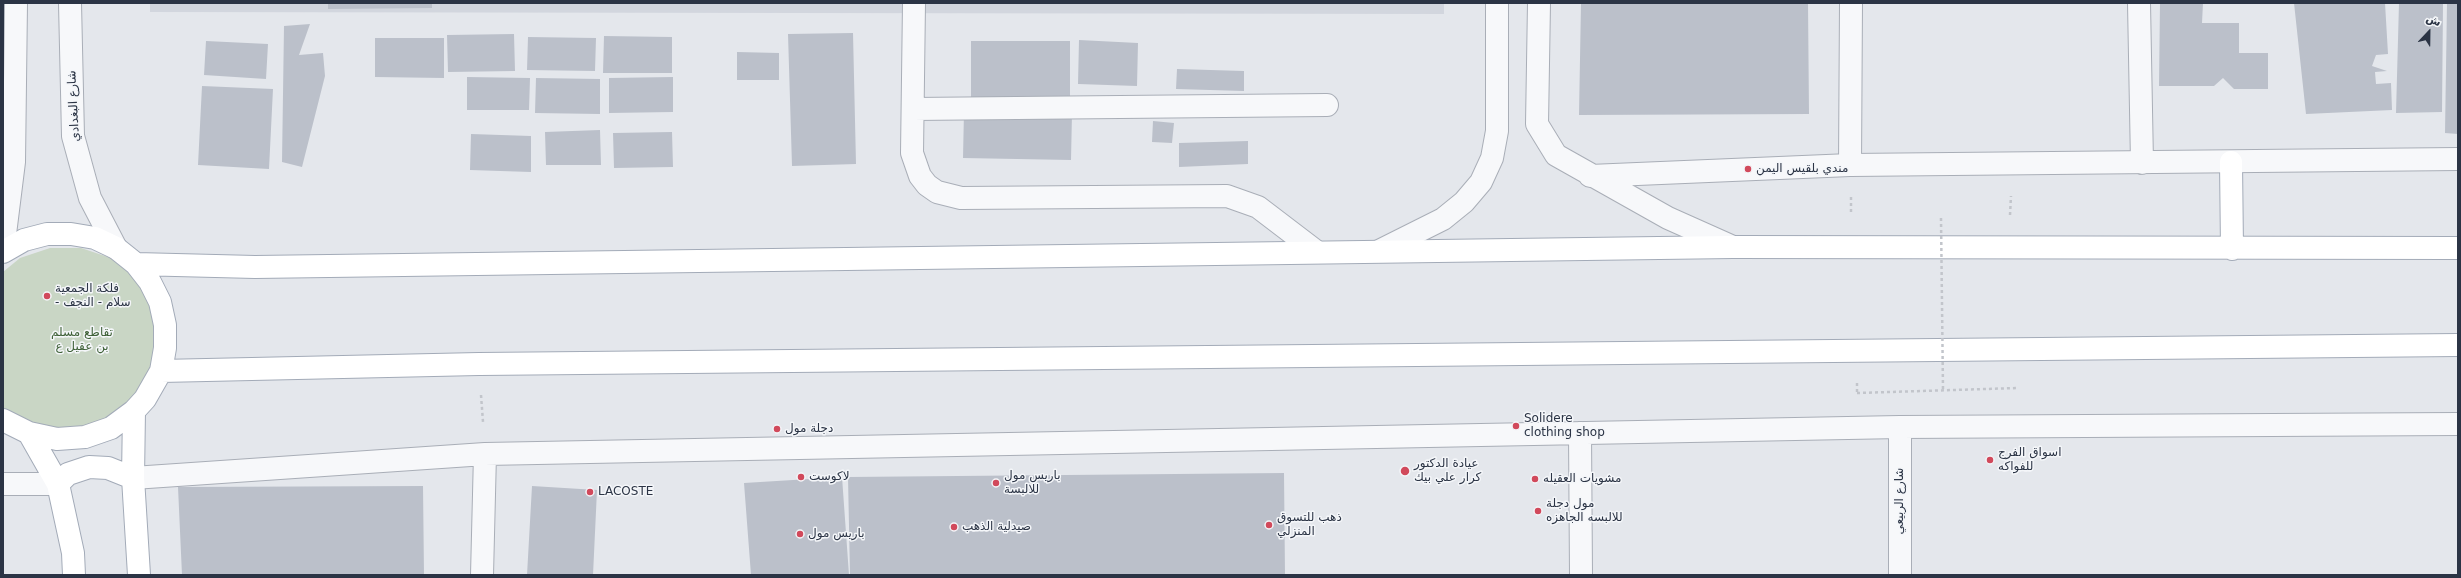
<!DOCTYPE html>
<meta charset="utf-8">
<style>
body{margin:0}
#map{position:relative;width:2461px;height:578px;overflow:hidden;background:#e4e7ec;font-family:"DejaVu Sans","Noto Naskh Arabic",sans-serif}
canvas{display:block}
.frame{position:absolute;inset:0;border:4px solid #2b3445;pointer-events:none}
.north{position:absolute;left:2409px;top:12px;width:40px;height:40px;-webkit-text-stroke:3px #f4f6f9;paint-order:stroke;rotate:22deg;font-size:11px;font-weight:700;line-height:16px;text-align:center;color:#2b3445}
.north::after{content:'';display:block;margin:auto;width:14px;height:18px;background:#2b3445;clip-path:polygon(50% 0,100% 100%,50% 72%,0 100%)}
</style>
<div id="map">
<canvas width="2461" height="578"></canvas>
<div class="frame"></div>
<div class="north">ش</div>
</div>
<script>
const g = document.querySelector('canvas').getContext('2d');
g.lineJoin = 'round';
function paint(path, color) {
  g.fillStyle = color;
  g.fill(path, 'evenodd');
}
function toPath(rows) {
  const path = new Path2D();
  for (const r of rows) {
    path.moveTo(r[0], r[1]);
    for (let i = 2; i < r.length; i += 2) path.lineTo(r[i], r[i + 1]);
  }
  return path;
}
function stroke(path, color, width, dash) {
  g.strokeStyle = color;
  g.lineWidth = width;
  g.lineCap = dash ? 'butt' : 'round';
  g.setLineDash(dash || []);
  g.stroke(path);
}
function label(font, color, halo, rows, align = 'center') {
  g.font = font + ' "DejaVu Sans","Noto Naskh Arabic",sans-serif';
  g.lineWidth = 3;
  g.setLineDash([]);
  g.textBaseline = 'middle';
  g.strokeStyle = halo;
  g.fillStyle = color;
  for (const [text, x, y, turn = 0] of rows) {
    g.save();
    g.translate(x, y);
    g.rotate((+turn || 0) * Math.PI / 180);
    g.textAlign = isNaN(turn) ? turn : align;
    if (halo) g.strokeText(text, 0, 0);
    g.fillText(text, 0, 0);
    g.restore();
  }
}
paint(toPath([
 [150,3,1444,3,1444,14,150,12]
]), '#d2d6de');
paint(toPath([
 [50,248,81,248,111,258,136,277,160,300,161,353,119,420,65,435,3,415,3,272,20,258]
]), '#c9d6c5');
paint(toPath([
 [328,3,432,3,432,8,328,9],
 [1581,3,1808,3,1809,114,1579,115],
 [2160,3,2203,3,2202,23,2239,23,2239,53,2268,53,2268,89,2234,89,2223,78,2214,86,2159,86],
 [2294,3,2385,3,2388,54,2376,55,2372,66,2387,71,2375,72,2376,84,2391,83,2392,110,2306,114],
 [2399,3,2443,3,2442,112,2396,113],
 [2447,3,2458,3,2458,134,2445,133],
 [310,24,299,55,323,53,325,76,302,167,282,162,284,26],
 [853,33,856,164,792,166,788,34],
 [514,34,515,71,448,72,447,35],
 [604,36,672,37,672,73,603,73],
 [528,37,596,38,595,71,527,70],
 [375,38,444,38,444,78,375,77],
 [1079,40,1138,43,1137,86,1078,84],
 [206,41,268,44,266,79,204,75],
 [971,41,1070,41,1070,97,971,97],
 [737,52,779,53,779,80,737,80],
 [1177,69,1244,71,1244,91,1176,89],
 [467,77,530,78,529,110,467,110],
 [673,77,673,112,609,113,609,78],
 [536,78,600,79,600,114,535,113],
 [202,86,273,89,269,169,198,165],
 [964,111,1072,113,1071,160,963,158],
 [1153,121,1174,123,1172,143,1152,142],
 [600,130,601,165,546,165,545,132],
 [672,132,673,167,614,168,613,133],
 [471,134,531,136,531,172,470,170],
 [1248,141,1248,164,1179,167,1179,143],
 [1284,473,1285,575,850,575,848,477],
 [842,477,849,575,751,575,744,483],
 [423,486,424,575,182,575,178,487],
 [532,486,597,490,593,575,527,575]
]), '#bbc0ca');
const minor = toPath([
 [70,3,73,136,90,198,116,248],
 [914,3,912,153,920,176,927,185,937,192,961,198,1227,196,1258,207,1317,252],
 [1539,3,1537,124,1556,155,1668,218,1733,247],
 [2139,3,2142,163],
 [913,109,1327,105],
 [1850,165,1851,3],
 [1590,176,1850,165,2458,159],
 [3,250,14,162,16,3],
 [1379,251,1443,219,1464,202,1481,182,1492,158,1497,131,1497,3],
 [1580,433,1581,575],
 [133,478,485,454,1900,427,2458,424],
 [3,484,58,484],
 [482,575,485,454],
 [1900,575,1900,427]
]);
const major = toPath([
 [2231,162,2232,249],
 [3,252,24,240,47,234,71,234,95,238,116,248,136,264,150,282,160,302,165,325,165,348,161,371,145,399,134,411,111,428,85,437,57,439,29,433,3,420],
 [136,264,255,267,1733,247,2458,248],
 [161,371,479,364,2458,345],
 [134,411,133,478,139,575],
 [29,433,58,484,73,553,74,575],
 [58,484,68,474,89,467,108,468,133,478]
]);
stroke(minor, '#a9aeb7', 24);
stroke(major, '#a3abb8', 24);
stroke(toPath([
 [1851,197,1851,214],
 [2010,215,2011,196],
 [1857,383,1857,394],
 [1857,393,2018,388],
 [481,395,483,422]
]), '#c2c5cb', 2.5, [3, 3]);
stroke(minor, '#f7f8fa', 22);
stroke(major, '#fff', 22);
stroke(toPath([
 [1941,218,1943,390]
]), '#c2c5cb', 2.5, [3, 3]);
for (const [x, y, r, color] of [
 [1748,169,4,"#d1495b"],
 [47,296,4,"#d1495b"],
 [1516,426,4,"#d1495b"],
 [777,429,4,"#d1495b"],
 [1990,460,4,"#d1495b"],
 [1405,471,5,"#d1495b"],
 [801,477,4,"#d1495b"],
 [1535,479,4,"#d1495b"],
 [996,483,4,"#d1495b"],
 [590,492,4,"#d1495b"],
 [1538,511,4,"#d1495b"],
 [1269,525,4,"#d1495b"],
 [954,527,4,"#d1495b"],
 [800,534,4,"#d1495b"]
]) {
  const dot = new Path2D();
  dot.arc(x, y, r, 0, 2 * Math.PI);
  g.fillStyle = color;
  g.fill(dot);
  stroke(dot, '#f4f6f9', 1.5);
}
label('12px', '#2b3445', '#f4f6f9', [
 ["شارع البغدادي",74,106,-93],
 ["شارع الربيعي",1900,501,-90]
]);
label('12px', '#2b3445', '#f4f6f9', [
 ["مندي بلقيس اليمن",1756,169],
 ["فلكة الجمعية",55,289],
 ["- سلام - النجف",55,303],
 ["Solidere",1524,419],
 ["clothing shop",1524,433],
 ["دجلة مول",785,429],
 ["اسواق الفرج",1998,453],
 ["للفواكه",1998,467],
 ["عيادة الدكتور",1414,464],
 ["كرار علي بيك",1414,478],
 ["باريس مول",1004,476],
 ["للالبسة",1004,490],
 ["لاكوست",809,477],
 ["مشويات العقيله",1543,479],
 ["LACOSTE",598,492],
 ["مول دجلة",1546,504],
 ["للالبسه الجاهزه",1546,518],
 ["ذهب للتسوق",1277,518],
 ["المنزلي",1277,532],
 ["صيدلية الذهب",962,527],
 ["باريس مول",808,534]
], 'left');
label('12px', '#3f6138', '#f4f6f9', [
 ["تقاطع مسلم",82,333],
 ["بن عقيل ع",82,347]
]);
</script>
